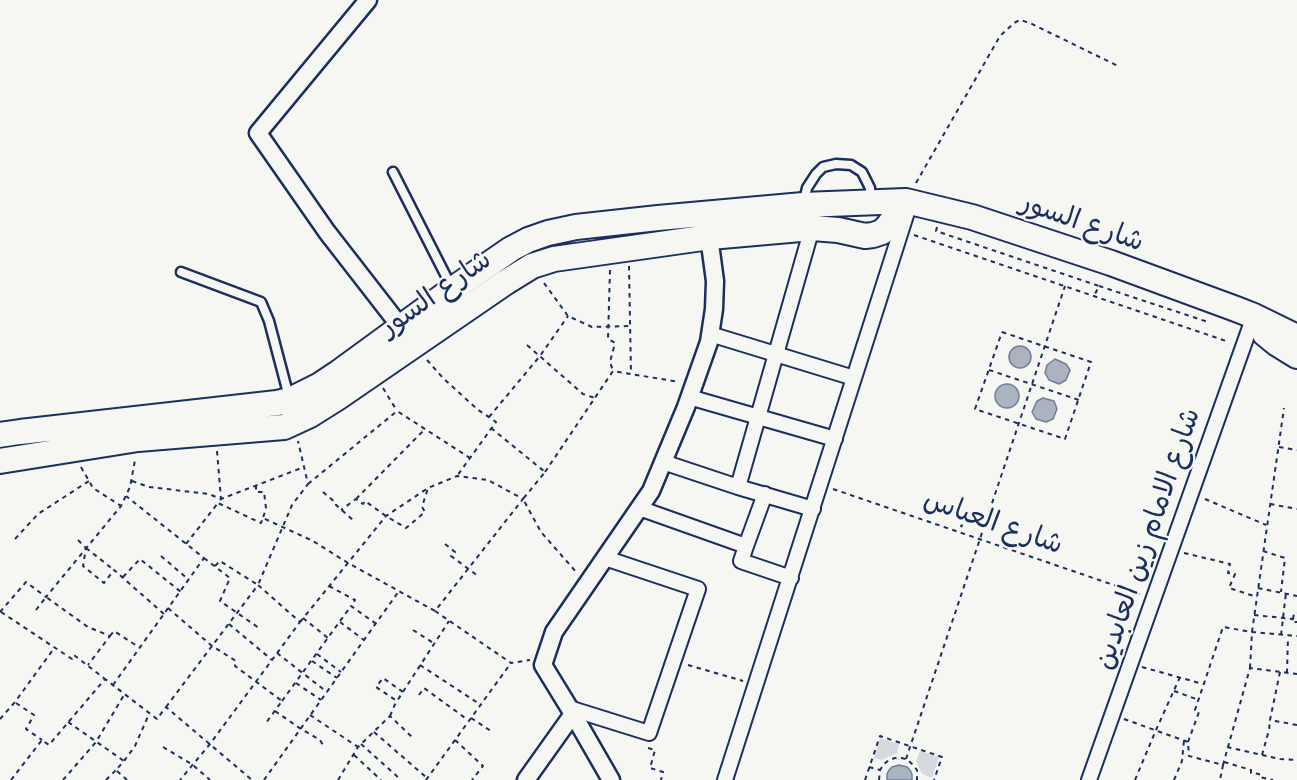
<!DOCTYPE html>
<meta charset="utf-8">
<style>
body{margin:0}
canvas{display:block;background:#f6f6f2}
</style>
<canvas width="1297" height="780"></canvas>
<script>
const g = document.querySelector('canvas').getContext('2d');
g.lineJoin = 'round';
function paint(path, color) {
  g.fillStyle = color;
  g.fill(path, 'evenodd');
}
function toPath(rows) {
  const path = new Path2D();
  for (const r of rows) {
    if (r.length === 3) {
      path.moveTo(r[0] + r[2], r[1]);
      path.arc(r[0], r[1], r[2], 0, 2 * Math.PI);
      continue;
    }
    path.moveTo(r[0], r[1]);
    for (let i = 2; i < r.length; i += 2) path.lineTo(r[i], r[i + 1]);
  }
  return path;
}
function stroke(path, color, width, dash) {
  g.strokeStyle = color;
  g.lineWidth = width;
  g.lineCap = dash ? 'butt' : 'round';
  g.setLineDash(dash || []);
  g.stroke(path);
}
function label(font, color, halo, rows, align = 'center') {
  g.font = font + ' Caveat,"Playpen Sans Arabic",sans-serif';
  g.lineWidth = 4.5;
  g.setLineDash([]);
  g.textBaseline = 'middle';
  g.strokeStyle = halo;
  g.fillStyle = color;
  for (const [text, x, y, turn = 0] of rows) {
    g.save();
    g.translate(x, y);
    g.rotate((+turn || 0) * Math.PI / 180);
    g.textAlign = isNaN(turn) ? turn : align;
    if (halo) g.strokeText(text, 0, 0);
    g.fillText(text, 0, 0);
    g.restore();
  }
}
paint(toPath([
 [880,738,899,744,897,753,882,760,874,758],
 [920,751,939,757,932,778,922,774,916,761]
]), '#d6d9dd');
const water = toPath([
 [1020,357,11],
 [1055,359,1066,364,1070,370,1066,380,1059,384,1049,380,1045,373,1047,365,1055,359],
 [1007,396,12],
 [1043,398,1054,401,1057,409,1053,419,1046,422,1036,419,1032,412,1037,401,1043,398],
 [899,765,907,767,910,770,912,774,912,780,887,780,887,774,889,770,892,767,899,765]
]);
paint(water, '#abb2c0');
stroke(water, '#717e99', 1.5);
const service = toPath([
 [393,172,451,286],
 [804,201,807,188,816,174,823,167,836,164,851,165,862,172,870,188,871,199],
 [181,272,261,302,269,321,289,397]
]);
const pedestrian = toPath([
 [710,334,854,378,908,209],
 [689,397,835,439],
 [663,462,738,487,812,228],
 [738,487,813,509],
 [639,508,746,546,765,494],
 [746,546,741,561,791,578],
 [569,708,649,733,698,589,605,558],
 [725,780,854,378],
 [1089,780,1254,316]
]);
const minor = toPath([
 [368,0,258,133,327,232,407,335],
 [573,714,611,780],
 [526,780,573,714,543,665,554,632,651,491,686,407,709,342,714,309,715,281,708,229]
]);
const secondary = toPath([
 [1265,334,1276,343,1297,356],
 [0,435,20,432,277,403,290,400,320,385,338,373,453,289,511,249,528,240,548,233,576,227,658,218,803,205,906,201,972,217,1111,263,1236,309,1254,316,1297,337],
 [0,461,138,439,284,427,310,415,337,398,506,282,532,266,554,259,710,237,812,228,838,230,865,236,873,235,882,232,888,226,906,201]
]);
stroke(service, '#1b2f5e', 13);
stroke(pedestrian, '#1b2f5e', 18);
stroke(minor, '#1b2f5e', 21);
stroke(secondary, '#1b2f5e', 28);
stroke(toPath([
 [916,183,1000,36,1014,23,1020,20,1030,23,1120,67],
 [937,227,936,231,1099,286,1094,296],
 [914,235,1229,342],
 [629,266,631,374],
 [610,270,608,339,615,343,610,362,613,371],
 [544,283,568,316,592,327,630,326],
 [1099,286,1208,322],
 [1002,332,1091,362,1065,439,975,409,1002,332],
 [527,345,583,394,595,398],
 [427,360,443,378,477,409,496,422,457,476],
 [989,370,1079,400],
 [383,388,397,411],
 [489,417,540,356,568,316],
 [491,428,545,472,523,499,541,532,577,573],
 [1279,447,1297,450],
 [217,451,221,499,218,503,261,523,263,518,313,541,348,563,435,611,523,499,488,480,457,476,428,488],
 [81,467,93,488,121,506],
 [545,472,613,371,679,382],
 [132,481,149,487,209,494,221,499,304,467],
 [308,484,397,411,470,458],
 [256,485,256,492,264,492,266,508,263,518],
 [833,489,1140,594],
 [323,492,336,503,336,505,353,520],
 [356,499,425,429],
 [1205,499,1266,525],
 [1270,504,1297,509],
 [15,539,38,514,89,481],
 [78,540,86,548,83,566,104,583,114,570,164,614],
 [186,544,218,503],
 [445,544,455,552,451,556,478,576],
 [86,548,114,570],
 [1263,551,1285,558,1281,592],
 [1184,553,1230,564,1228,573,1235,574,1229,588,1257,597],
 [161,556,189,580],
 [204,558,230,578,220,601,259,628],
 [215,566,220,561,258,585,292,505,308,484,298,441],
 [123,577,140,559,181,592],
 [329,586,355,600,351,606,375,623],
 [1258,588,1297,596],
 [168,608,212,646,236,661,235,666,282,701,266,723],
 [36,610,46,597,88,627,110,636,88,665],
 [435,611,511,663,530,660],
 [0,612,26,582,46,597,121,506,130,487,135,460],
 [1,612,72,659,74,655,105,679],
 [1254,615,1293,619,1292,622,1297,622],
 [303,618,328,638],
 [1293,619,1294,613,1297,613],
 [300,622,386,516,428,488,422,507,425,512,406,528,386,516,365,501,363,504,356,499,341,510],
 [340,622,364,640],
 [229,624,272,660],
 [413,630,435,644],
 [1281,635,1286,593],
 [110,636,114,631,140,648],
 [277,653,327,692],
 [317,654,341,672],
 [312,661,337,678],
 [420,665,481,705],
 [688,665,743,681],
 [1142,667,1203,684],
 [1250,668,1252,632,1284,408],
 [1280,672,1270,720,1297,725],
 [1287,673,1288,637],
 [296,683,321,700],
 [113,685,204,558,126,496],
 [1174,691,1199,700],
 [403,692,383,678,376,687,397,701,449,621],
 [419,695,424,688,468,720],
 [282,701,351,606],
 [16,703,34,715,26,729,42,740],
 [166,707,258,585,300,622,210,744,180,780],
 [275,711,301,729,320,740,324,747],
 [310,715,358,747],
 [390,716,396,702],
 [471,718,491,731],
 [0,719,15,702,55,647],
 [1124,719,1188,742,1189,756,1223,765,1220,780],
 [68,722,124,761],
 [374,732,427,778],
 [455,740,483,766,472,780],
 [1188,742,1199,712,1195,710,1223,627,1252,632,1297,636],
 [361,744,401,780],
 [163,747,193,765,210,780],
 [1227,747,1280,759,1297,760],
 [648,748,655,750,650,768,663,772,661,780],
 [354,755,381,780],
 [1262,755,1269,730,1270,720],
 [906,759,1065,286],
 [1224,762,1251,770,1251,773,1259,774,1259,777,1273,780],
 [1223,765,1250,668,1297,674],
 [869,767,880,770],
 [11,780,42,740,49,745,105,679,157,719,166,707,252,780],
 [63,780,96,742,124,695],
 [106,780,116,770],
 [127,780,116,770,124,761,135,746,149,714],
 [264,780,399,591],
 [338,780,358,747,390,716,413,738],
 [426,780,511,663],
 [865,780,880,736,942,757,934,780],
 [879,780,880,770,884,764,889,760,895,758,902,758,908,760,913,765,917,770,917,780],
 [1135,780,1156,730,1180,677],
 [1174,780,1182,761,1184,740]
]), '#1b2f5e', 2, [4.5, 4.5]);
stroke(service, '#f6f6f2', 8);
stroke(pedestrian, '#f6f6f2', 14);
stroke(minor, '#f6f6f2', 16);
stroke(secondary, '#f6f6f2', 24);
label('28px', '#1b2f5e', '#f6f6f2', [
 ["شارع السور",1082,223,19],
 ["شارع السور",436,294,-35],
 ["شارع العباس",993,523,19],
 ["شارع الامام زين العابدين",1148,539,-71]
]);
</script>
